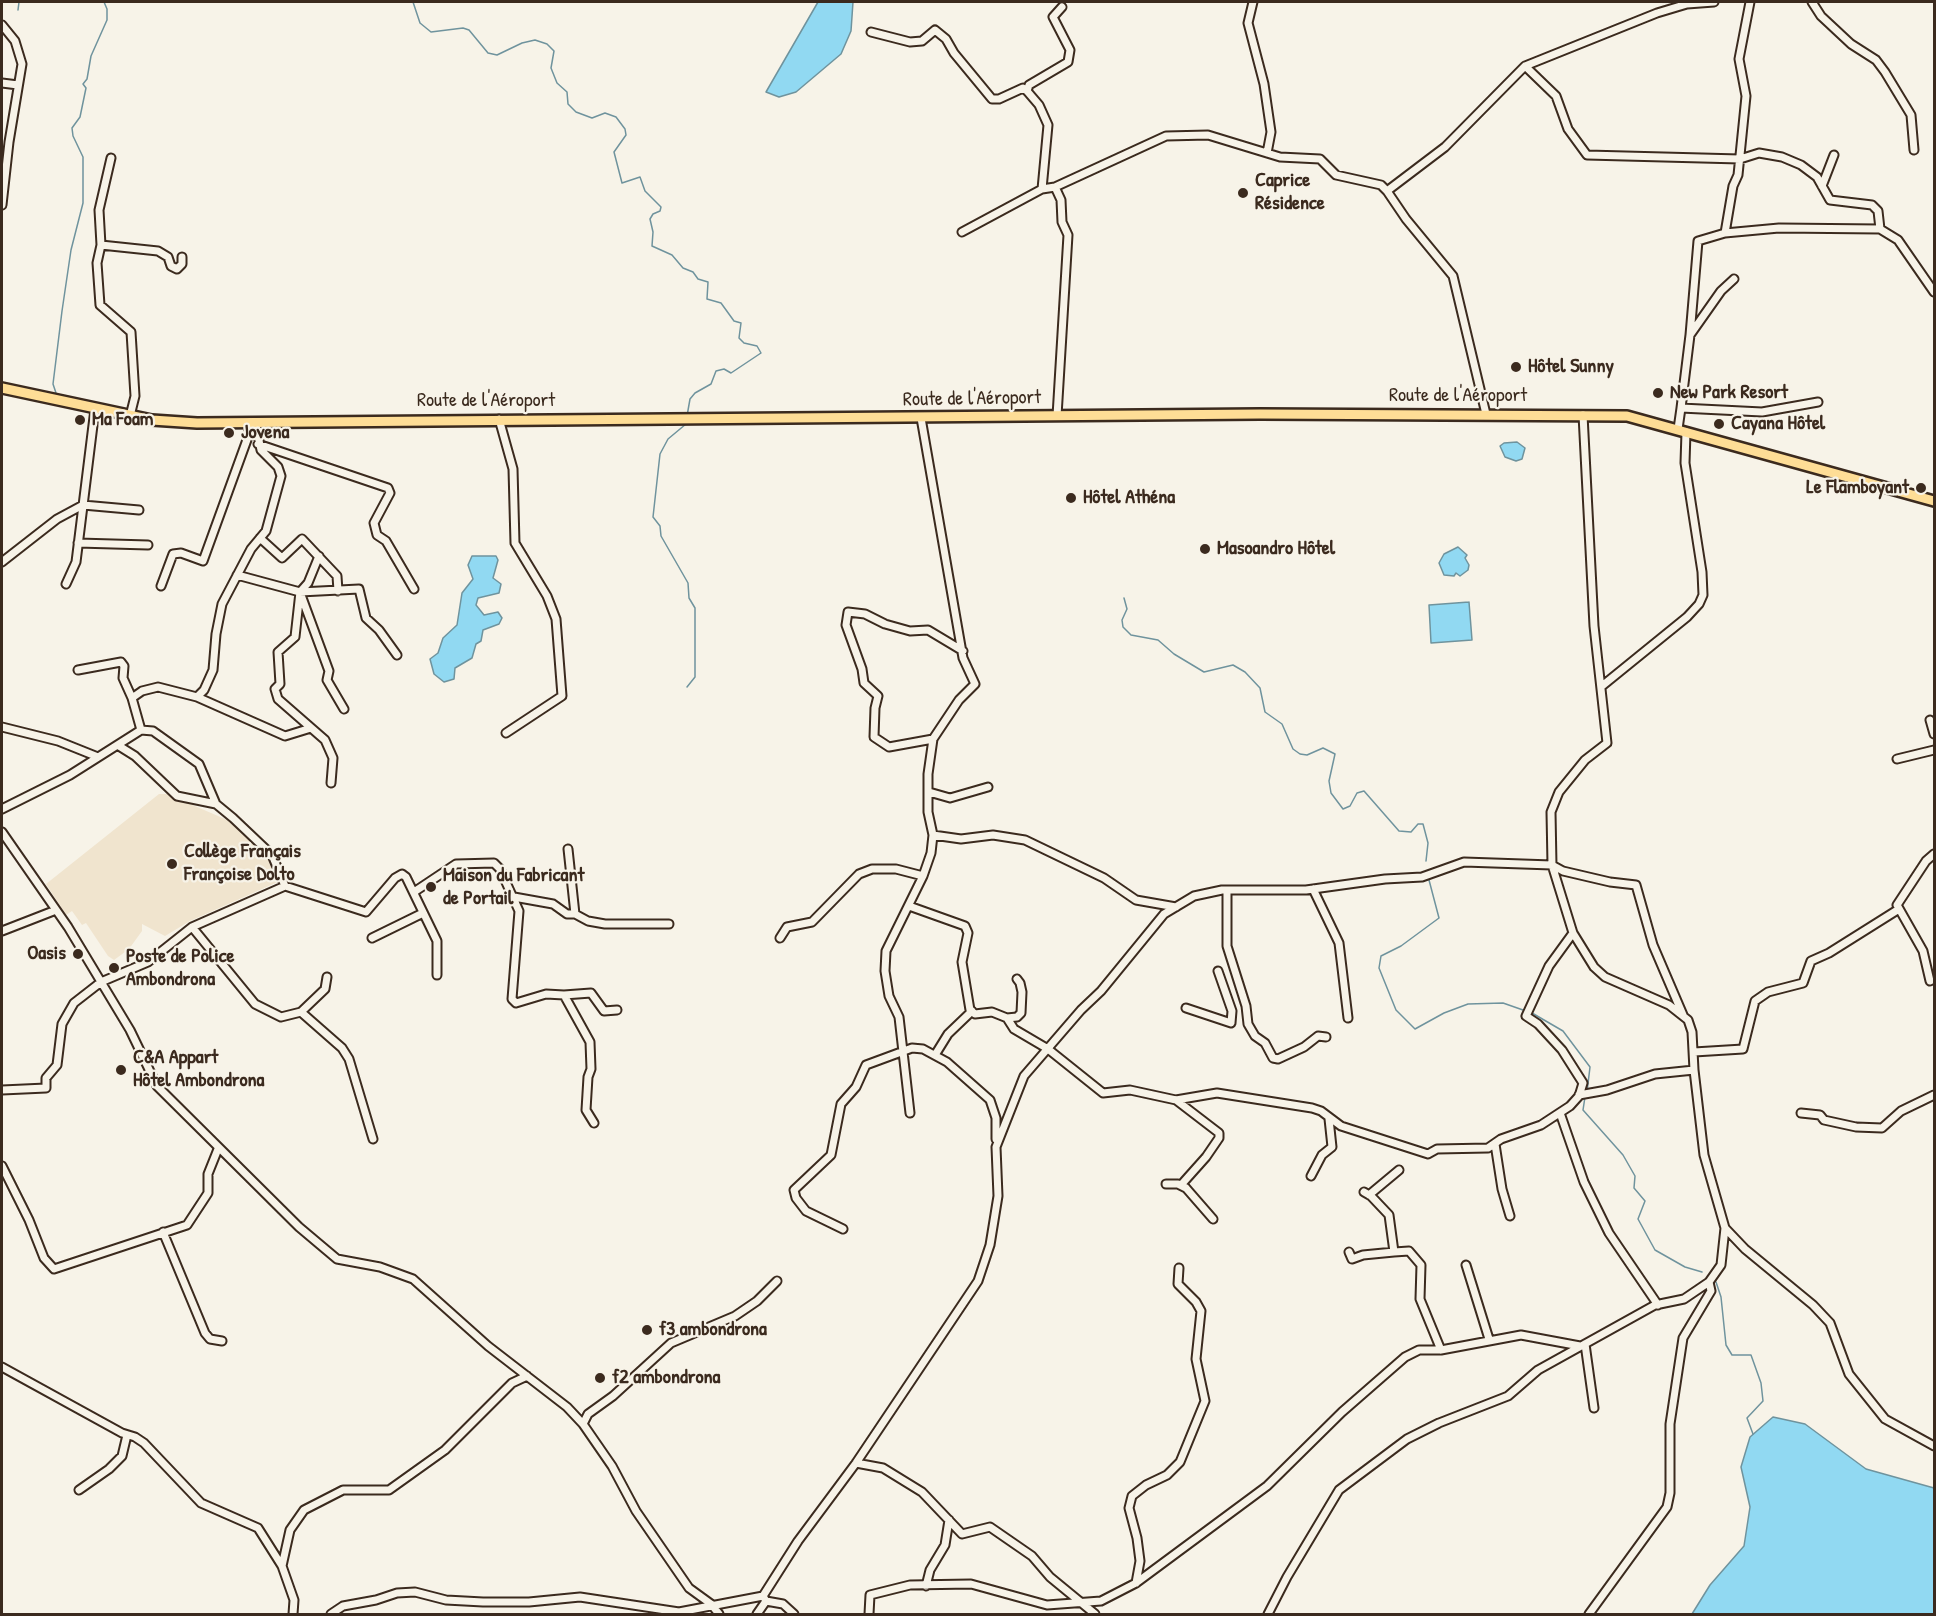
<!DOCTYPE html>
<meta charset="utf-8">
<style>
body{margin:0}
#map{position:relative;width:1936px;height:1616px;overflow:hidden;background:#f7f3e8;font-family:"Patrick Hand",sans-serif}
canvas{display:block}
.frame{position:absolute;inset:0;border:3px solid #3b2a1e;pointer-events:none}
</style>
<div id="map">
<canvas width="1936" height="1616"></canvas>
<div class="frame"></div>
</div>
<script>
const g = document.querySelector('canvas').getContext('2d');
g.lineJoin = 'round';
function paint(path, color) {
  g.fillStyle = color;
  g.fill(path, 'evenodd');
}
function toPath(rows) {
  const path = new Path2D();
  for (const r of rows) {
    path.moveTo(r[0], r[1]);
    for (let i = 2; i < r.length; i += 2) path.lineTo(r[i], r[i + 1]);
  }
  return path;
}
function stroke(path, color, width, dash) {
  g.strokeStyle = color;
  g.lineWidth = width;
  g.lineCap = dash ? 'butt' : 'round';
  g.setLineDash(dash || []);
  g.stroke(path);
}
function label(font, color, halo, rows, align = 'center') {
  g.font = font + ' "Patrick Hand",sans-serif';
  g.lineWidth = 4.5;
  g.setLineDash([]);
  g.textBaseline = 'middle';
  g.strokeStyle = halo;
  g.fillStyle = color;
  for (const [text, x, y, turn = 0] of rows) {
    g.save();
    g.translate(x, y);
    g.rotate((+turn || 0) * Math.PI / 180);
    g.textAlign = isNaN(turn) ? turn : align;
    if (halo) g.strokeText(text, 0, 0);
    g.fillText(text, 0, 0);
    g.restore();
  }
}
paint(toPath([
 [159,794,167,794,225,819,263,844,280,881,190,921,165,936,142,924,142,931,129,949,114,960,108,956,86,923,82,925,72,911,66,915,46,884]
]), '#f0e4ce');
const water = toPath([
 [818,2,853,2,851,31,841,54,796,92,779,97,766,92,818,2],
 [1517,442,1525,448,1522,459,1516,461,1505,457,1500,446,1504,443,1517,442],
 [1458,547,1467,555,1465,558,1469,565,1468,570,1460,576,1456,573,1454,576,1444,575,1439,563,1444,554,1458,547],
 [472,556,496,556,498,560,493,578,501,584,499,593,478,598,476,605,484,615,498,612,502,618,499,624,483,630,481,641,476,644,472,658,455,668,454,679,444,682,434,674,430,659,438,653,443,638,457,625,462,593,473,579,468,565,472,556],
 [1469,602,1472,640,1431,643,1429,605,1469,602],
 [1773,1417,1805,1424,1866,1469,1934,1488,1934,1614,1692,1614,1710,1585,1744,1546,1750,1507,1741,1467,1750,1437,1773,1417]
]);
paint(water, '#91d9f2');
stroke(water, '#6f939d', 1.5);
stroke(toPath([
 [413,2,420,23,431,32,463,28,469,30,488,53,497,55,522,43,535,40,547,44,554,51,551,68,557,83,567,92,568,104,576,112,592,118,605,113,616,117,625,129,626,135,614,152,622,183,640,177,645,191,661,207,660,211,653,214,650,219,653,232,652,246,672,255,683,268,693,272,698,279,708,282,707,299,721,303,734,321,741,323,739,338,744,343,757,346,761,353,731,373,724,369,716,371,711,384,695,393,690,399,687,416],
 [18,10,19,2],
 [56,393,53,384,62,311,71,250,83,203,83,157,73,136,72,128,80,117,86,88,83,84,87,79,91,56,107,20,107,9,104,2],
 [686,424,668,439,660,454,653,517,660,526,661,536,688,583,689,598,695,608,695,677,687,687],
 [1124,598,1127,609,1122,620,1123,627,1131,635,1158,640,1174,654,1204,672,1233,665,1245,672,1260,688,1265,712,1282,724,1293,749,1300,754,1307,755,1323,748,1335,754,1329,781,1331,793,1343,809,1350,806,1357,793,1364,791,1399,831,1411,832,1418,824,1423,824,1428,843,1426,861],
 [1429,880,1439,918,1401,946,1381,956,1379,968,1396,1010,1415,1029,1444,1013,1468,1004,1503,1003,1523,1010],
 [1532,1013,1563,1031,1590,1067,1587,1092],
 [1585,1097,1583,1110,1623,1155,1635,1176,1634,1188,1645,1201,1638,1219,1655,1250,1685,1267,1702,1272],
 [1716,1282,1721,1297,1726,1345,1732,1355,1751,1355,1761,1383,1763,1401,1747,1418,1753,1434]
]), '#6f939d', 1.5);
const minor = toPath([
 [1253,2,1248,23,1264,84,1271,132,1267,153],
 [1714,2,1687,4,1657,13,1525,66,1556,96,1568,129,1587,155,1740,159,1759,153,1782,157,1801,165,1817,177,1830,200,1872,205,1878,211,1880,229,1898,240,1934,292],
 [1812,2,1821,16,1851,44,1876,60,1885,72,1911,115,1914,150],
 [2,25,15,41,22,64,9,142,2,205],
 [871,32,910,42,922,41,935,30,946,39,954,53,992,99,999,99,1023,88,1027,91,1039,105,1048,125,1042,189],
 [2,83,18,85],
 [1027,91,1029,85,1068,62,1070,50,1053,17,1062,7],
 [111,158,99,210,101,245,97,263,100,305,131,332,135,396,130,416],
 [1822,186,1834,155],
 [1387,191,1445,147,1525,66],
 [962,232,1042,189,1055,187],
 [1725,233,1779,228,1880,229],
 [101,245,158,251,168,257,171,266,177,269,182,264,182,257],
 [1690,335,1698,241,1725,233,1733,186,1738,175,1746,96,1739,59,1750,2],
 [1681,408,1690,335,1721,291,1734,279],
 [1583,415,1594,626,1607,743,1585,760,1559,792,1551,812,1552,865,1573,933,1594,967,1605,977,1669,1005,1688,1020,1692,1032,1694,1070,1704,1155,1725,1228,1721,1265,1709,1282,1711,1291,1683,1338,1670,1424,1670,1493,1667,1507,1589,1614],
 [1057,416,1068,235,1062,222,1061,200,1055,187,1166,136,1208,135,1280,157,1320,159,1336,175,1381,185,1387,191,1406,219,1453,276,1486,414],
 [499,419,513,469,515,543,547,596,556,619,562,696,506,733],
 [1678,429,1681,408,1762,412,1818,402],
 [258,444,388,488,390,493,374,523,377,535,386,541,414,589],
 [260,538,282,558,302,539,337,576,338,591],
 [78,543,148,545],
 [319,556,308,583,300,592,295,637,278,652,280,684,275,689,278,699,325,740,333,758,331,783],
 [2,562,57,519,83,505,139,510],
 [237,575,300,592,359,589,366,618,379,630,397,655],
 [66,584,76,562,95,409],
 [161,586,173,554,181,553,203,561,248,437,250,422],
 [301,595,329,671,327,680,344,709],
 [78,670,121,662,124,666,123,678,132,698],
 [1602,686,1687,617,1699,604,1703,595,1702,572,1685,463,1686,432],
 [197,697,285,736,311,728],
 [1930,720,1934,734],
 [2,727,58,741,98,757],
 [141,730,153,731,199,764,216,804],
 [933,739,889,747,874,737,875,708,878,696,864,683,862,669,846,625,848,612,865,614,885,624,910,631,928,630,963,651],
 [119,746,135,756,177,796,216,804,233,818,272,855,285,886,366,912,395,878,402,874,406,877,437,941,437,975],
 [1897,759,1934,750],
 [929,792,950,798,988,787],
 [2,809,70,775,141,730,132,698,142,691,158,687,197,697,204,690,213,670,216,634,222,604,251,549,266,531,281,476,278,467,261,450,255,422],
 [2,832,68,927,130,1030,157,1086,299,1227,337,1259,380,1267,413,1279,488,1346,567,1407,583,1424,612,1466,636,1511,689,1588,711,1604,719,1614],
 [933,835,961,839,993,835,1025,840,1104,878,1136,900,1176,907],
 [1313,889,1339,943,1348,1018],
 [1227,890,1227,946,1246,1006,1248,1024,1255,1036,1265,1043,1273,1058,1278,1059,1304,1047,1318,1036,1326,1037],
 [414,892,456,864,494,863,500,869,519,911,512,999,516,1003,546,994,564,995,590,1042,591,1069,588,1077,586,1110,594,1123],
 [514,897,553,904,567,914,575,914,568,849],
 [909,906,965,926,968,933,962,962,970,1010,975,1014,992,1012,1007,1018,1014,1029,1048,1049,1103,1093,1130,1090,1176,1100,1217,1093,1312,1108,1321,1111,1341,1126,1428,1154,1437,1149,1488,1148,1501,1139,1541,1125,1570,1106,1579,1096,1583,1083,1562,1050,1538,1024,1526,1016,1549,966,1573,933],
 [575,914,588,921,605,924,669,924],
 [192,927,255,1004,281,1017,301,1012,342,1048,349,1059,373,1139],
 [2,931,56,910],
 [372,938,423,913],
 [780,938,787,927,812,922,859,874,872,869,896,869,923,876,931,853,933,835,928,812,928,774,933,739,959,700,975,684,963,658,921,418],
 [1930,981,1923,951,1897,905,1926,861,1934,854],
 [564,995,591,993,604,1011,617,1010],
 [1186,1008,1231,1023,1232,1011,1218,971],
 [301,1012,325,989,327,977],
 [1007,1018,1017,1017,1021,1013,1022,992,1020,983,1017,979],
 [1694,1052,1743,1049,1755,1001,1768,992,1803,983,1811,961,1829,953,1899,909],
 [935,1055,948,1034,972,1011],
 [2,1090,46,1088,46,1078,57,1065,62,1024,74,1003,101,982,148,962,192,927,285,886],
 [1579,1095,1607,1090,1655,1074,1694,1070],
 [1176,1100,1219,1133,1219,1138,1206,1157,1181,1185],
 [910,1113,899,1017,889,996,885,971,886,951,923,876],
 [1560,1113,1584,1182,1609,1233,1658,1305],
 [1801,1113,1820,1115,1824,1120,1856,1127,1882,1128,1901,1111,1934,1095],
 [1495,1144,1502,1189,1510,1216],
 [2,1166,29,1220,44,1258,54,1269,187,1225,208,1193,208,1174,218,1149],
 [1311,1176,1322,1155,1332,1147,1329,1119],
 [1166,1184,1178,1184,1186,1188,1213,1219],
 [1364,1192,1371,1196,1389,1215,1394,1252,1409,1251,1421,1265,1420,1299,1441,1350],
 [1369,1195,1399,1170],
 [1725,1228,1745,1249,1813,1305,1830,1323,1849,1374,1885,1419,1934,1446],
 [843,1229,806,1211,796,1198,794,1190,831,1155,841,1104,856,1087,866,1065,912,1048,923,1049,947,1062,990,1100,996,1118,996,1139],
 [163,1232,205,1333,210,1339,222,1341],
 [1349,1252,1352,1259,1363,1255,1394,1252],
 [1466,1265,1489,1339],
 [1585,1344,1594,1408],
 [2,1367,122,1433,135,1437,144,1443,201,1503,258,1528,282,1566,294,1600,293,1614],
 [583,1424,588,1414,613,1396,671,1343,735,1316,757,1301,777,1281],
 [856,1463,883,1468,922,1492,962,1534,990,1527,1032,1556,1050,1577,1095,1614],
 [79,1490,109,1469,122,1456,127,1435],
 [282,1566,290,1530,304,1510,343,1490,389,1490,445,1450,512,1383,527,1376],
 [1136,1583,1140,1561,1137,1538,1129,1508,1132,1496,1146,1485,1167,1475,1180,1462,1205,1401,1196,1359,1201,1311,1196,1302,1178,1284,1179,1268],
 [926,1586,930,1570,945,1545,949,1520],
 [763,1596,766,1601,783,1604,794,1614],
 [331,1614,343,1606,376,1600,397,1593,415,1592,446,1600,483,1602,529,1602,580,1597,679,1612,763,1596,798,1541,856,1463,978,1281,990,1245,998,1196,996,1147,1024,1076,1081,1010,1101,991,1164,914,1194,896,1222,890,1306,890,1385,879,1422,877,1464,862,1552,865,1563,871,1610,882,1636,885,1653,945,1683,1015],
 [757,1614,766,1601],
 [869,1614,870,1595,910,1585,971,1584,1047,1605,1101,1601,1136,1583,1267,1486,1342,1412,1405,1357,1419,1350,1441,1350,1521,1335,1580,1346],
 [1268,1614,1287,1577,1339,1490,1407,1439,1439,1423,1508,1396,1538,1370,1655,1305,1684,1299,1709,1282]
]);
const major = toPath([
 [2,388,152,420,197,423,1260,414,1627,416,1934,501]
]);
stroke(minor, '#3b2a1e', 11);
stroke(major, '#3b2a1e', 14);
stroke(minor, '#f7f3e8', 7);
stroke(major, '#fedd96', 9);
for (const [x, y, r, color] of [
 [1243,193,6,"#3b2a1e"],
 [1516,367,6,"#3b2a1e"],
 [1658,393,6,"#3b2a1e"],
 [80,420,6,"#3b2a1e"],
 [1719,424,6,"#3b2a1e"],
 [229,433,6,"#3b2a1e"],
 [1921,488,6,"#3b2a1e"],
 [1071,498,6,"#3b2a1e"],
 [1205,549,6,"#3b2a1e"],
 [172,864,6,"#3b2a1e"],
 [431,887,6,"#3b2a1e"],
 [78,954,6,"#3b2a1e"],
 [114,968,6,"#3b2a1e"],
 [121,1070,6,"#3b2a1e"],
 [647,1330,6,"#3b2a1e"],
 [600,1378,6,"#3b2a1e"]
]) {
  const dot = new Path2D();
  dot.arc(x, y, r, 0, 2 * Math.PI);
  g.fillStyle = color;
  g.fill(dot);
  stroke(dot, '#f7f3e8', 2);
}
label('bold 20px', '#3b2a1e', '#f7f3e8', [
 ["Caprice",1255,181],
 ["Résidence",1255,204],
 ["Hôtel Sunny",1528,367],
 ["New Park Resort",1670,393],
 ["Ma Foam",92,420],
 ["Cayana Hôtel",1731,424],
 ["Jovena",241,433],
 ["Le Flamboyant",1909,488,"right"],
 ["Hôtel Athéna",1083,498],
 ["Masoandro Hôtel",1217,549],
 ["Collège Français",184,852],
 ["Françoise Dolto",184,875],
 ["Maison du Fabricant",443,876],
 ["de Portail",443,899],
 ["Oasis",66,954,"right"],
 ["Poste de Police",126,957],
 ["Ambondrona",126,980],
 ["C&A Appart",133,1058],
 ["Hôtel Ambondrona",133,1081],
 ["f3 ambondrona",659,1330],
 ["f2 ambondrona",612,1378]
], 'left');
label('20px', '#3b2a1e', '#f7f3e8', [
 ["Route de l'Aéroport",1458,396],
 ["Route de l'Aéroport",972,399,-1],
 ["Route de l'Aéroport",486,401]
]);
</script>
